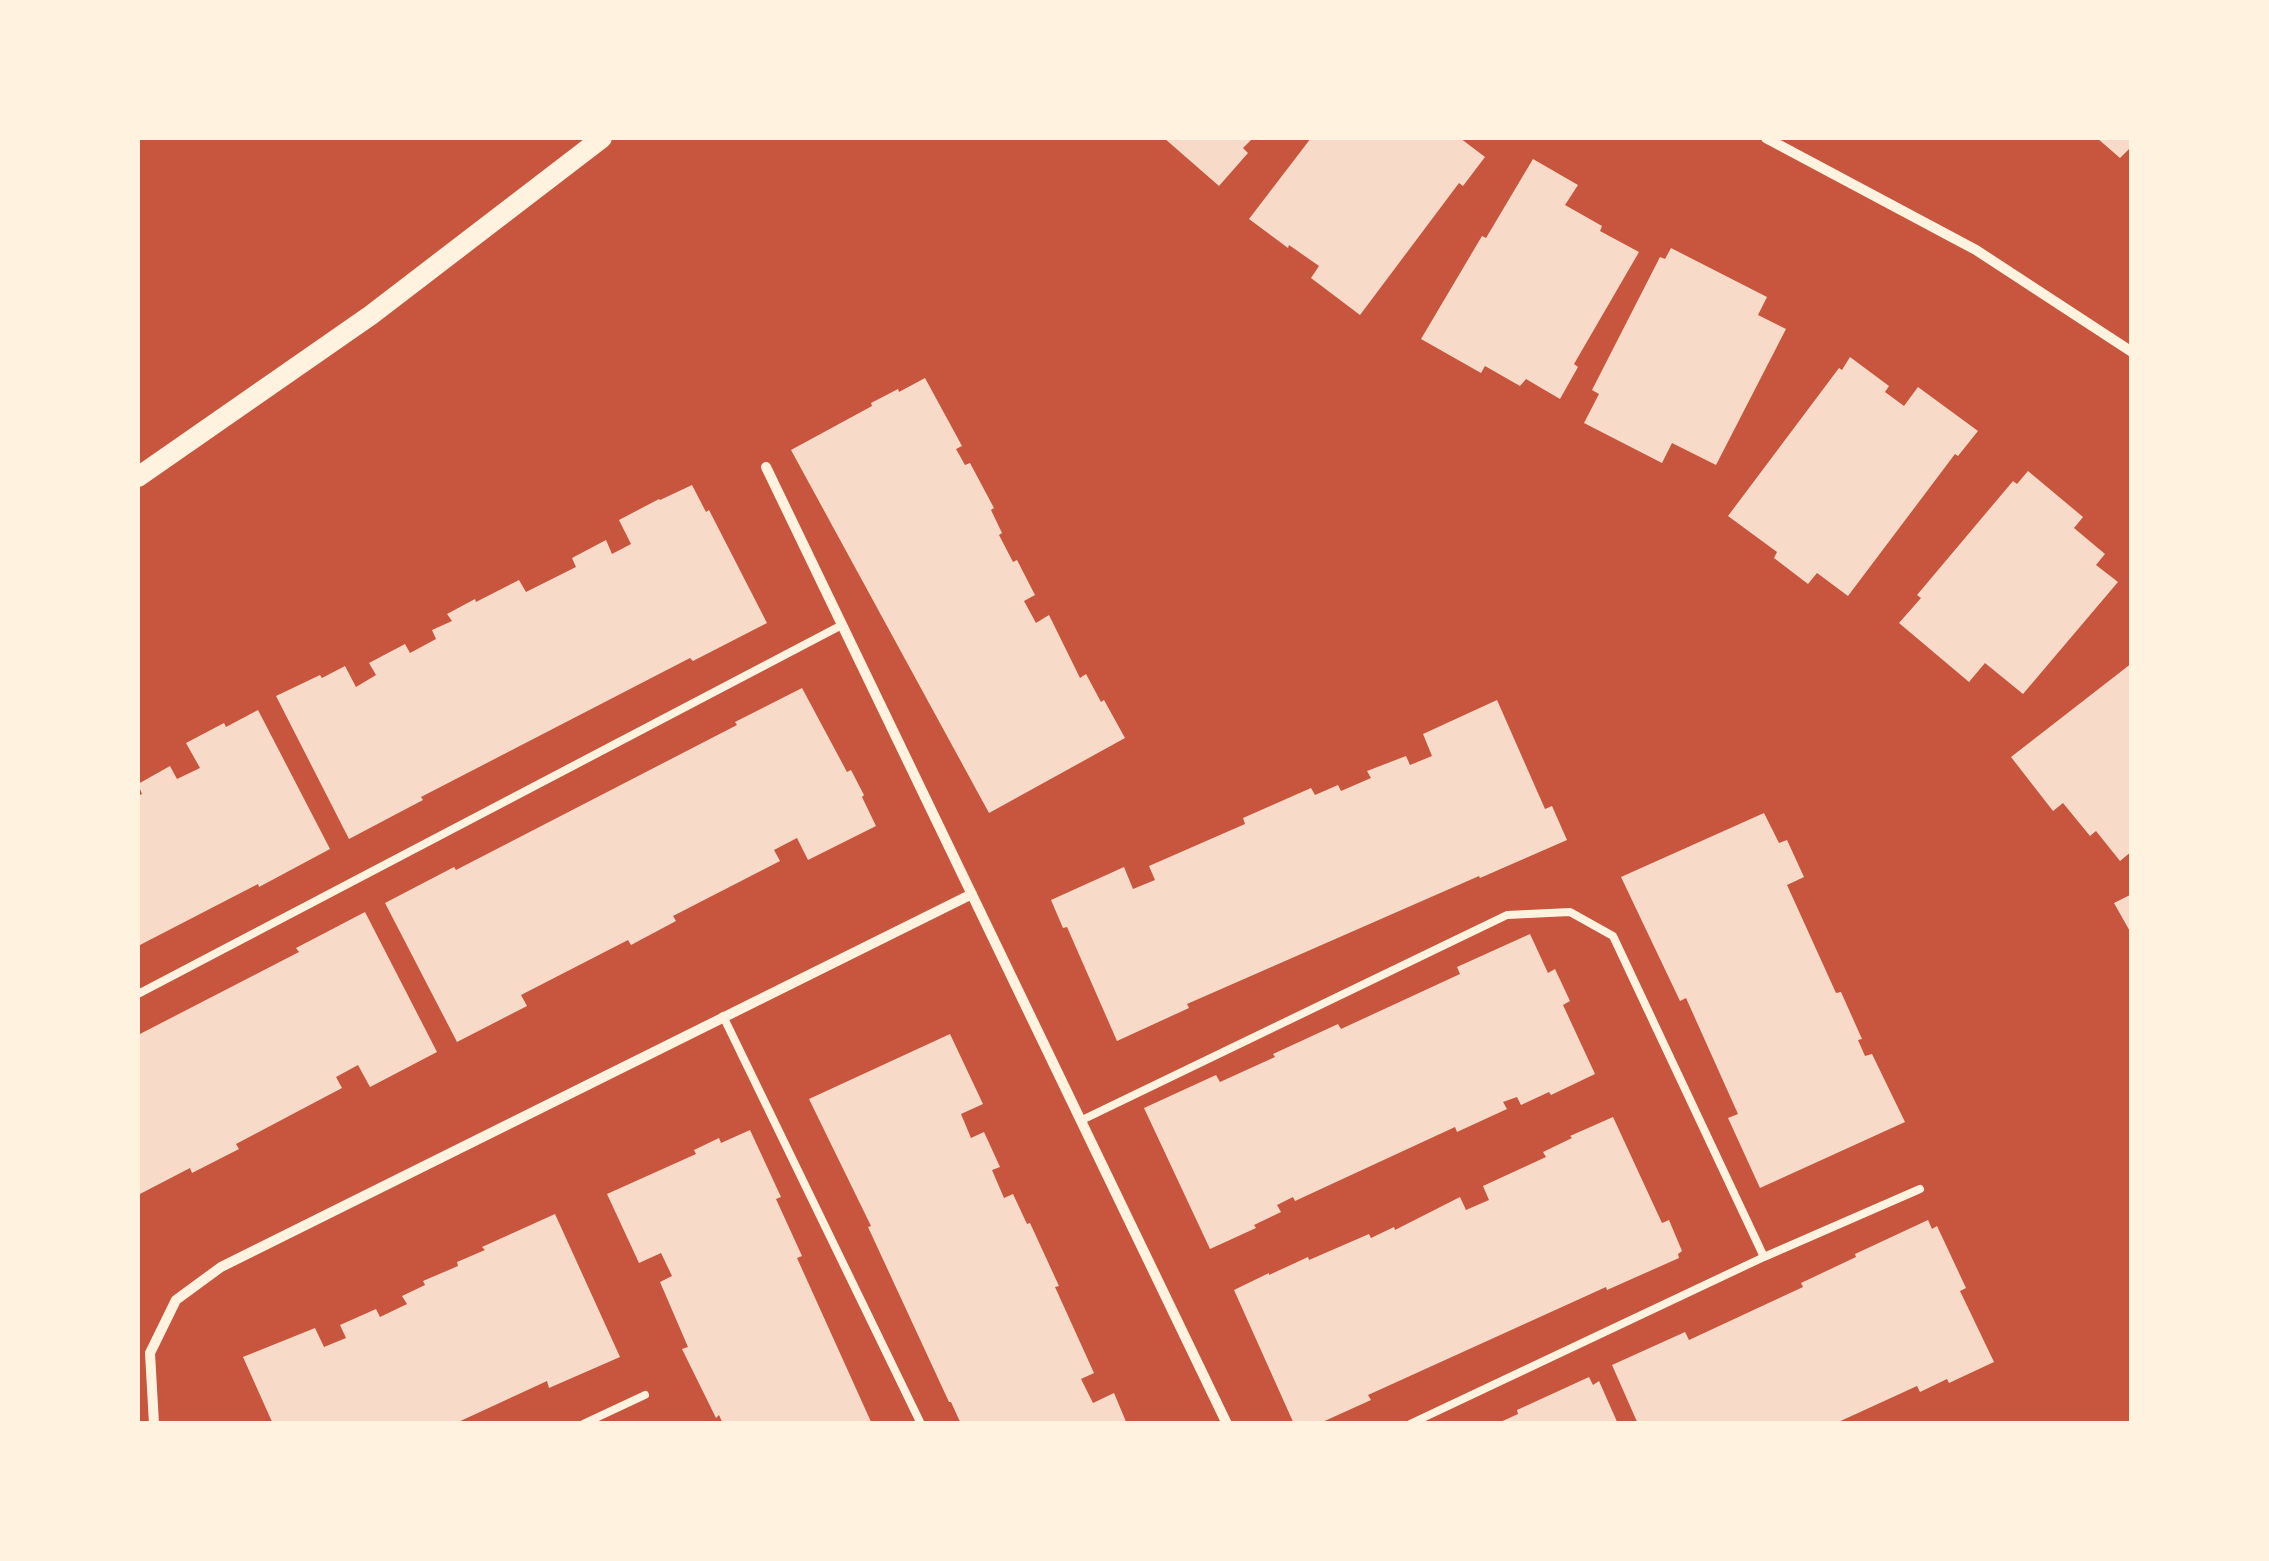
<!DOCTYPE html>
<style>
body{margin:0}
#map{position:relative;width:2269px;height:1561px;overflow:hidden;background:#c8553d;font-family:"Source Sans 3",sans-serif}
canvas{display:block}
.frame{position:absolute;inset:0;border:140px solid #fff3e0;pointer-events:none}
</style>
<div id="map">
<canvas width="2269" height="1561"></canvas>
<div class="frame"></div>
</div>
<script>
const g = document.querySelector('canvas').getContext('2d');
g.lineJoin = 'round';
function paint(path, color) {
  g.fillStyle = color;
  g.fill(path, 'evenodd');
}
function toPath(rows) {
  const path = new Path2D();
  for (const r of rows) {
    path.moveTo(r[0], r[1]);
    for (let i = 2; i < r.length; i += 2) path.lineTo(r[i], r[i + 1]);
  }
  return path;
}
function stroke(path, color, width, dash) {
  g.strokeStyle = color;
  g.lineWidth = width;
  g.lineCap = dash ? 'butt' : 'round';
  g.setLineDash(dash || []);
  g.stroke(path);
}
paint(toPath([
 [1164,138,1253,138,1243,148,1248,153,1219,186],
 [1311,138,1460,138,1485,157,1463,186,1459,183,1360,315,1311,278,1319,266,1289,245,1288,248,1249,219],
 [2097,138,2132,138,2132,146,2120,158],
 [1533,159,1578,185,1565,205,1602,226,1600,231,1639,252,1574,364,1578,367,1560,399,1526,379,1520,386,1485,366,1481,373,1421,339,1482,236,1486,238],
 [1671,248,1767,297,1758,315,1786,329,1716,465,1672,443,1662,463,1584,423,1599,394,1592,390,1660,257,1665,259],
 [1850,357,1889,386,1885,392,1904,406,1918,387,1978,431,1958,456,1955,454,1848,596,1817,573,1808,584,1774,558,1777,552,1728,516,1839,368,1842,370],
 [925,378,962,446,956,449,965,465,970,463,994,508,991,510,1002,533,999,535,1013,562,1017,560,1035,595,1024,601,1036,623,1049,615,1080,678,1086,674,1101,702,1104,700,1125,738,989,813,791,450,872,406,871,403,898,389,899,392],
 [2028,471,2083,517,2074,528,2105,554,2096,565,2118,582,2023,694,1985,663,1969,682,1899,623,1921,598,1917,595,2013,481,2017,484],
 [692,485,706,512,709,510,767,623,693,661,690,658,421,797,423,800,349,839,276,696,320,675,322,678,345,666,356,687,376,675,369,663,405,644,410,653,436,639,432,630,452,621,447,614,475,599,476,602,519,580,526,592,576,567,572,558,606,540,612,554,631,544,619,520,659,499,660,500],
 [2132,663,2132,851,2120,861,2096,831,2090,836,2063,803,2053,811,2011,757],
 [802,688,847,772,851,770,864,795,862,797,876,826,808,860,797,838,774,850,780,861,673,916,676,921,631,945,628,940,521,995,527,1006,457,1042,385,903,454,867,456,870,737,725,735,722],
 [1497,700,1545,809,1552,806,1567,840,1480,878,1479,876,1187,1004,1189,1008,1117,1041,1067,927,1063,928,1051,900,1124,867,1133,889,1155,880,1149,866,1245,824,1243,818,1311,788,1315,795,1338,785,1341,791,1371,778,1367,771,1406,756,1410,765,1432,756,1423,734],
 [258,710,330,849,259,887,258,884,138,946,138,796,142,794,138,784,170,766,177,779,200,768,186,743,224,723,226,727],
 [1764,813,1779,843,1787,840,1804,877,1787,885,1836,993,1841,992,1862,1039,1858,1040,1865,1056,1872,1054,1905,1122,1760,1188,1728,1118,1738,1114,1686,998,1680,1001,1621,877],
 [2132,894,2132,935,2114,903],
 [365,912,437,1052,370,1087,358,1065,336,1077,342,1088,236,1144,239,1149,192,1173,190,1168,138,1195,138,1035,299,952,296,948],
 [1530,934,1548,973,1555,969,1570,1001,1563,1005,1595,1074,1551,1095,1549,1092,1521,1105,1517,1097,1503,1102,1507,1109,1457,1132,1455,1127,1295,1201,1293,1197,1277,1205,1281,1212,1254,1225,1256,1228,1210,1249,1144,1108,1216,1075,1220,1082,1275,1057,1273,1054,1338,1024,1341,1029,1460,974,1457,967],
 [950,1034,983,1104,961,1114,971,1138,984,1132,1000,1167,992,1170,1004,1198,1013,1194,1027,1224,1030,1223,1059,1286,1055,1287,1094,1373,1081,1379,1093,1403,1114,1393,1127,1424,961,1424,951,1402,949,1402,868,1227,871,1226,809,1099],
 [1613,1117,1662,1223,1669,1220,1682,1251,1678,1254,1679,1258,1607,1290,1606,1287,1368,1395,1371,1400,1318,1424,1294,1424,1234,1290,1269,1273,1269,1275,1308,1257,1309,1260,1369,1234,1371,1238,1394,1227,1395,1230,1460,1197,1466,1210,1489,1200,1483,1186,1546,1157,1543,1152,1572,1138,1570,1136],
 [750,1130,781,1197,776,1199,802,1256,797,1258,872,1424,723,1424,719,1415,716,1418,682,1349,688,1347,660,1282,672,1276,661,1253,639,1263,607,1194,696,1154,694,1150,719,1138,721,1143],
 [555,1214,620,1357,549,1388,547,1381,454,1424,273,1424,243,1357,315,1328,324,1347,346,1338,340,1325,376,1309,380,1317,407,1304,402,1296,425,1285,423,1281,458,1266,457,1262,485,1250,482,1247],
 [1928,1220,1932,1229,1937,1226,1966,1288,1960,1291,1994,1362,1949,1383,1947,1379,1920,1392,1917,1386,1834,1424,1638,1424,1612,1365,1685,1332,1689,1340,1803,1287,1801,1283,1856,1257,1855,1254],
 [1589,1377,1593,1385,1599,1381,1618,1424,1496,1424,1518,1414,1517,1410]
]), '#f7dbc8');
stroke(toPath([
 [138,994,842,625],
 [723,1016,921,1424],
 [1082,1120,1507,915,1570,912,1613,936,1764,1257],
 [583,1424,645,1395],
 [1410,1424,1764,1257,1920,1189]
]), '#fff3e0', 8);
stroke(toPath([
 [1766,138,1976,250,2132,352],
 [766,467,1227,1424],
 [154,1424,150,1353,176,1300,221,1267,972,894]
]), '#fff3e0', 10);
stroke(toPath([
 [138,477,371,315,602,138]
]), '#fff3e0', 20);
</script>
